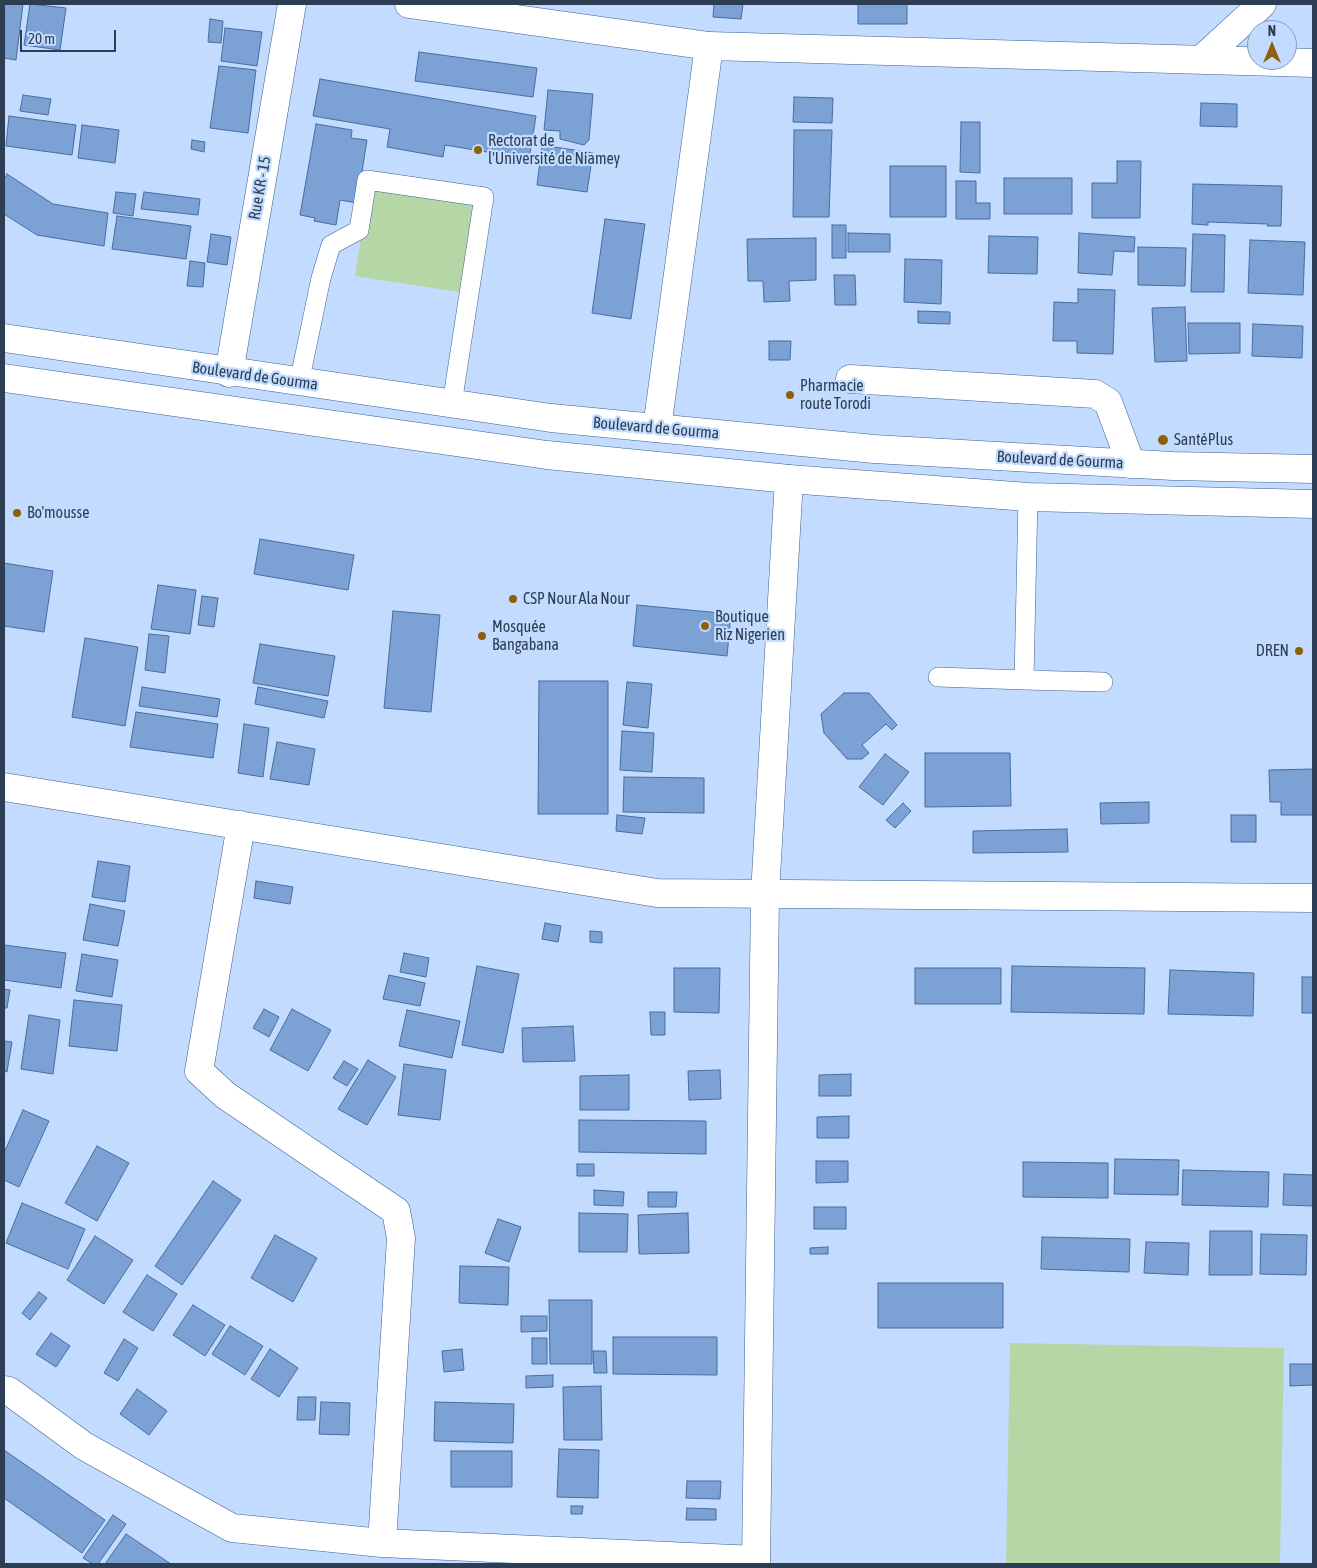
<!DOCTYPE html>
<meta charset="utf-8">
<style>
body{margin:0}
#map{position:relative;width:1317px;height:1568px;overflow:hidden;background:#c2dbfe;font-family:"Asap Condensed",sans-serif}
canvas{display:block}
.frame{position:absolute;inset:0;border:5px solid #2d3e54;pointer-events:none}
.north{position:absolute;left:1247px;top:20px;width:50px;height:50px;box-sizing:border-box;background:#c2dbfe;border:1px solid #869cba;border-radius:50%;rotate:0deg;font-size:14px;font-weight:700;line-height:20px;text-align:center;color:#2d3e54}
.north::after{content:'';display:block;margin:auto;width:18px;height:22px;background:#8e6108;clip-path:polygon(50% 0,100% 100%,50% 72%,0 100%)}
.scale{position:absolute;left:20px;top:30px;width:96px;height:22px;box-sizing:border-box;border:2px solid #2d3e54;border-top:0;padding-left:6px;font-size:15px;line-height:18px;white-space:nowrap;color:#2d3e54;-webkit-text-stroke:4px #c2dbfe;paint-order:stroke}
</style>
<div id="map">
<canvas width="1317" height="1568"></canvas>
<div class="frame"></div>
<div class="north">N</div>
<div class="scale">20 m</div>
</div>
<script>
const g = document.querySelector('canvas').getContext('2d');
g.lineJoin = 'round';
function paint(path, color) {
  g.fillStyle = color;
  g.fill(path, 'evenodd');
}
function toPath(rows) {
  const path = new Path2D();
  for (const r of rows) {
    path.moveTo(r[0], r[1]);
    for (let i = 2; i < r.length; i += 2) path.lineTo(r[i], r[i + 1]);
  }
  return path;
}
function stroke(path, color, width, dash) {
  g.strokeStyle = color;
  g.lineWidth = width;
  g.lineCap = dash ? 'butt' : 'round';
  g.setLineDash(dash || []);
  g.stroke(path);
}
function label(font, color, halo, rows, align = 'center') {
  g.font = font + ' "Asap Condensed",sans-serif';
  g.lineWidth = 4.5;
  g.setLineDash([]);
  g.textBaseline = 'middle';
  g.strokeStyle = halo;
  g.fillStyle = color;
  for (const [text, x, y, turn = 0] of rows) {
    g.save();
    g.translate(x, y);
    g.rotate((+turn || 0) * Math.PI / 180);
    g.textAlign = isNaN(turn) ? turn : align;
    if (halo) g.strokeText(text, 0, 0);
    g.fillText(text, 0, 0);
    g.restore();
  }
}
paint(toPath([
 [369,186,480,203,466,293,355,276],
 [1010,1343,1284,1348,1280,1564,1006,1564]
]), '#b5d7a6');
const building = toPath([
 [4,4,23,4,16,60,4,58,4,4],
 [30,4,66,8,60,50,24,45,30,4],
 [714,4,743,4,741,19,713,17,714,4],
 [858,4,907,4,907,24,858,24,858,4],
 [210,19,223,21,221,43,208,42,210,19],
 [225,28,262,32,257,66,221,61,225,28],
 [419,52,537,68,533,97,415,81,419,52],
 [219,66,256,70,248,133,210,128,219,66],
 [320,79,536,116,529,159,445,145,443,157,387,147,390,129,313,116,320,79],
 [548,90,593,94,589,140,584,145,560,139,560,131,544,130,548,90],
 [23,95,51,99,48,115,20,111,23,95],
 [794,97,833,98,832,123,793,122,794,97],
 [1201,103,1237,104,1237,127,1200,126,1201,103],
 [9,116,76,125,72,155,6,146,9,116],
 [961,122,980,122,980,173,960,172,961,122],
 [316,124,352,130,351,138,367,140,357,203,340,200,336,225,314,221,315,218,300,215,316,124],
 [82,125,119,130,115,163,78,158,82,125],
 [794,130,832,130,829,217,793,217,794,130],
 [192,140,205,142,204,152,191,149,192,140],
 [542,145,593,153,587,192,537,185,542,145],
 [1117,161,1141,161,1140,218,1092,218,1092,183,1117,183,1117,161],
 [890,166,946,166,946,217,890,217,890,166],
 [7,174,53,204,108,213,104,246,37,235,4,214,4,180,7,174],
 [1004,178,1072,178,1072,214,1004,214,1004,178],
 [956,181,976,181,976,203,990,203,990,219,956,219,956,181],
 [1193,184,1282,186,1281,226,1267,226,1268,224,1208,222,1208,225,1192,224,1193,184],
 [116,192,136,194,133,216,113,213,116,192],
 [144,192,200,199,198,215,141,209,144,192],
 [117,216,191,226,186,259,112,249,117,216],
 [605,219,645,224,631,319,592,313,605,219],
 [832,225,846,225,846,258,832,258,832,225],
 [848,233,890,234,890,252,848,252,848,233],
 [1079,233,1135,237,1134,252,1114,251,1112,275,1078,273,1079,233],
 [211,234,231,237,227,265,207,262,211,234],
 [1193,234,1225,235,1224,292,1191,292,1193,234],
 [989,236,1038,237,1037,274,988,273,989,236],
 [816,238,816,280,789,281,790,301,764,302,763,281,748,281,747,239,816,238],
 [1250,240,1305,242,1303,295,1248,293,1250,240],
 [1138,247,1186,248,1185,286,1138,285,1138,247],
 [905,259,942,260,941,304,904,302,905,259],
 [190,261,205,263,203,287,187,286,190,261],
 [834,275,855,275,856,305,835,305,834,275],
 [1078,289,1115,290,1113,354,1077,353,1077,341,1053,341,1054,302,1078,303,1078,289],
 [1185,307,1187,361,1155,362,1152,308,1185,307],
 [918,311,950,312,950,324,918,323,918,311],
 [1188,323,1240,323,1240,353,1189,354,1188,323],
 [1253,324,1303,326,1302,358,1252,356,1253,324],
 [769,341,791,341,790,360,769,360,769,341],
 [260,539,354,555,348,590,254,574,260,539],
 [4,563,53,571,44,632,4,626,4,563],
 [158,585,196,590,190,634,151,629,158,585],
 [202,596,218,598,214,627,198,625,202,596],
 [637,605,731,614,727,656,633,646,637,605],
 [393,611,440,615,431,712,384,708,393,611],
 [149,634,169,636,165,673,145,670,149,634],
 [85,638,138,647,125,726,72,717,85,638],
 [260,644,335,656,328,696,253,683,260,644],
 [539,681,608,681,608,814,538,814,539,681],
 [627,682,652,684,648,728,623,725,627,682],
 [142,687,220,699,217,717,139,706,142,687],
 [258,687,328,701,324,718,255,704,258,687],
 [844,693,869,693,897,725,892,730,886,724,862,745,869,753,862,759,847,759,824,733,821,714,844,693],
 [136,712,218,724,213,758,130,747,136,712],
 [244,724,269,728,263,777,238,773,244,724],
 [622,731,654,733,652,772,620,770,622,731],
 [277,742,315,749,309,785,270,779,277,742],
 [925,753,1010,753,1011,806,925,807,925,753],
 [885,754,909,772,883,805,859,787,885,754],
 [1313,769,1313,815,1281,815,1281,802,1270,802,1269,770,1313,769],
 [624,777,704,778,704,813,623,812,624,777],
 [1149,802,1149,823,1101,824,1100,803,1149,802],
 [903,803,911,811,895,828,886,820,903,803],
 [617,815,645,818,642,834,616,831,617,815],
 [1231,815,1256,815,1256,842,1231,842,1231,815],
 [1067,829,1068,852,973,853,973,831,1067,829],
 [98,861,130,866,125,902,92,897,98,861],
 [256,881,293,887,290,904,254,898,256,881],
 [90,904,125,911,118,946,83,940,90,904],
 [545,923,561,926,558,942,542,939,545,923],
 [590,931,602,932,602,943,590,942,590,931],
 [4,945,66,953,61,988,4,980,4,945],
 [404,953,429,958,426,977,400,972,404,953],
 [82,954,118,960,112,997,76,991,82,954],
 [477,966,519,974,503,1053,462,1045,477,966],
 [1012,966,1145,968,1144,1014,1011,1012,1012,966],
 [674,968,720,968,719,1013,674,1012,674,968],
 [915,968,1001,968,1001,1004,915,1004,915,968],
 [1170,970,1254,973,1253,1016,1168,1014,1170,970],
 [389,975,425,983,420,1006,383,999,389,975],
 [1302,977,1313,977,1313,1013,1302,1013,1302,977],
 [4,989,10,990,7,1008,4,1008,4,989],
 [74,1000,122,1005,117,1051,69,1046,74,1000],
 [264,1009,279,1017,269,1037,253,1028,264,1009],
 [292,1009,331,1030,308,1071,270,1050,292,1009],
 [407,1010,460,1021,452,1058,399,1046,407,1010],
 [650,1012,665,1012,665,1035,651,1035,650,1012],
 [29,1015,60,1020,53,1074,21,1069,29,1015],
 [573,1026,575,1061,523,1062,522,1028,573,1026],
 [4,1041,12,1042,7,1072,4,1071,4,1041],
 [368,1060,396,1077,367,1125,338,1109,368,1060],
 [344,1061,358,1069,347,1086,333,1078,344,1061],
 [404,1064,446,1070,440,1120,398,1115,404,1064],
 [720,1070,721,1099,689,1100,688,1071,720,1070],
 [851,1074,851,1096,819,1096,819,1075,851,1074],
 [629,1075,629,1110,580,1110,580,1076,629,1075],
 [23,1110,49,1121,19,1187,4,1180,4,1153,23,1110],
 [849,1116,849,1138,817,1138,817,1117,849,1116],
 [579,1120,706,1121,706,1154,579,1152,579,1120],
 [97,1146,129,1163,97,1221,65,1203,97,1146],
 [1115,1159,1179,1160,1178,1195,1114,1194,1115,1159],
 [816,1161,848,1161,848,1182,816,1183,816,1161],
 [1023,1162,1108,1163,1108,1198,1023,1197,1023,1162],
 [577,1164,594,1164,594,1176,577,1176,577,1164],
 [1183,1170,1269,1172,1268,1207,1182,1205,1183,1170],
 [1284,1174,1313,1175,1313,1206,1283,1205,1284,1174],
 [213,1181,241,1200,182,1285,155,1266,213,1181],
 [594,1190,624,1192,623,1206,594,1205,594,1190],
 [648,1192,677,1192,676,1207,648,1207,648,1192],
 [22,1203,85,1229,68,1269,6,1243,22,1203],
 [814,1207,846,1207,846,1229,814,1229,814,1207],
 [579,1213,628,1214,627,1252,579,1252,579,1213],
 [688,1213,689,1253,639,1254,638,1215,688,1213],
 [498,1219,521,1227,509,1262,485,1253,498,1219],
 [1210,1231,1252,1231,1252,1275,1209,1275,1210,1231],
 [1261,1234,1307,1235,1306,1275,1260,1274,1261,1234],
 [275,1235,317,1258,293,1302,251,1278,275,1235],
 [95,1236,133,1260,104,1304,67,1280,95,1236],
 [1042,1237,1130,1239,1129,1272,1041,1269,1042,1237],
 [1146,1242,1189,1243,1188,1275,1144,1273,1146,1242],
 [828,1247,828,1254,810,1254,810,1248,828,1247],
 [460,1266,509,1267,508,1305,459,1303,460,1266],
 [147,1275,177,1294,153,1331,123,1312,147,1275],
 [878,1283,1003,1283,1003,1328,878,1328,878,1283],
 [39,1292,47,1298,30,1320,22,1313,39,1292],
 [549,1300,592,1300,592,1364,550,1364,549,1300],
 [193,1305,225,1325,205,1356,173,1335,193,1305],
 [521,1316,547,1316,547,1331,521,1332,521,1316],
 [230,1326,263,1346,245,1375,212,1354,230,1326],
 [51,1333,70,1346,56,1367,36,1354,51,1333],
 [613,1337,717,1337,717,1375,613,1374,613,1337],
 [532,1338,547,1338,547,1364,532,1364,532,1338],
 [124,1339,138,1348,118,1381,104,1373,124,1339],
 [270,1349,298,1368,279,1397,251,1379,270,1349],
 [462,1349,464,1370,444,1372,442,1351,462,1349],
 [593,1351,606,1351,607,1373,594,1373,593,1351],
 [1290,1364,1313,1364,1313,1385,1290,1386,1290,1364],
 [553,1375,553,1387,526,1388,526,1376,553,1375],
 [601,1386,602,1440,564,1440,563,1387,601,1386],
 [137,1389,167,1411,149,1435,120,1414,137,1389],
 [298,1397,316,1397,315,1420,297,1420,298,1397],
 [321,1402,350,1403,349,1435,319,1434,321,1402],
 [435,1402,514,1404,513,1443,434,1441,435,1402],
 [559,1449,599,1450,598,1498,557,1497,559,1449],
 [4,1450,105,1520,82,1553,4,1498,4,1450],
 [451,1451,512,1451,512,1487,451,1487,451,1451],
 [687,1481,721,1481,720,1499,686,1498,687,1481],
 [571,1506,583,1506,582,1514,571,1514,571,1506],
 [687,1508,716,1509,716,1520,686,1520,687,1508],
 [113,1515,126,1524,98,1564,93,1564,83,1558,113,1515],
 [126,1534,171,1564,105,1564,126,1534]
]);
paint(building, '#7ba1d5');
stroke(building, '#476d9f', 1);
const lane = toPath([
 [299,383,321,278,331,245,359,230,367,180,484,197,452,404],
 [938,677,1024,680,1028,497],
 [1024,680,1103,682]
]);
const street = toPath([
 [409,4,709,46,1313,63],
 [1201,60,1262,4],
 [229,373,292,4],
 [850,379,1095,394,1108,402,1131,464],
 [657,428,709,46],
 [4,787,657,893,1313,898],
 [241,825,199,1071,225,1095,396,1211,401,1238,382,1543],
 [4,1390,9,1391,84,1446,232,1528,382,1543,756,1560],
 [756,1564,765,894,789,479]
]);
const highway = toPath([
 [4,338,551,418,874,449,1173,466,1313,469],
 [4,378,547,455,789,479,1028,497,1313,504]
]);
stroke(lane, '#3c6193', 20);
stroke(street, '#3c6193', 29);
stroke(highway, '#3c6193', 29);
stroke(lane, '#fff', 19);
stroke(street, '#fff', 28);
stroke(highway, '#fff', 28);
for (const [x, y, r, color] of [
 [478,150,5,"#8e6108"],
 [790,395,5,"#8e6108"],
 [1163,440,6,"#8e6108"],
 [17,513,5,"#8e6108"],
 [513,599,5,"#8e6108"],
 [705,626,5,"#8e6108"],
 [482,636,5,"#8e6108"],
 [1299,651,5,"#8e6108"]
]) {
  const dot = new Path2D();
  dot.arc(x, y, r, 0, 2 * Math.PI);
  g.fillStyle = color;
  g.fill(dot);
  stroke(dot, '#c2dbfe', 2);
}
label('16px', '#2d3e54', '#c2dbfe', [
 ["Rectorat de",488,141],
 ["l'Université de Niamey",488,159],
 ["Pharmacie",800,386],
 ["route Torodi",800,404],
 ["SantéPlus",1174,440],
 ["Bo'mousse",27,513],
 ["CSP Nour Ala Nour",523,599],
 ["Boutique",715,617],
 ["Riz Nigerien",715,635],
 ["Mosquée",492,627],
 ["Bangabana",492,645],
 ["DREN",1289,651,"right"]
], 'left');
label('16px', '#2d3e54', '#c2dbfe', [
 ["Rue KR - 15",260,188,-80],
 ["Boulevard de Gourma",255,376,8],
 ["Boulevard de Gourma",656,428,5],
 ["Boulevard de Gourma",1060,460,3]
]);
</script>
